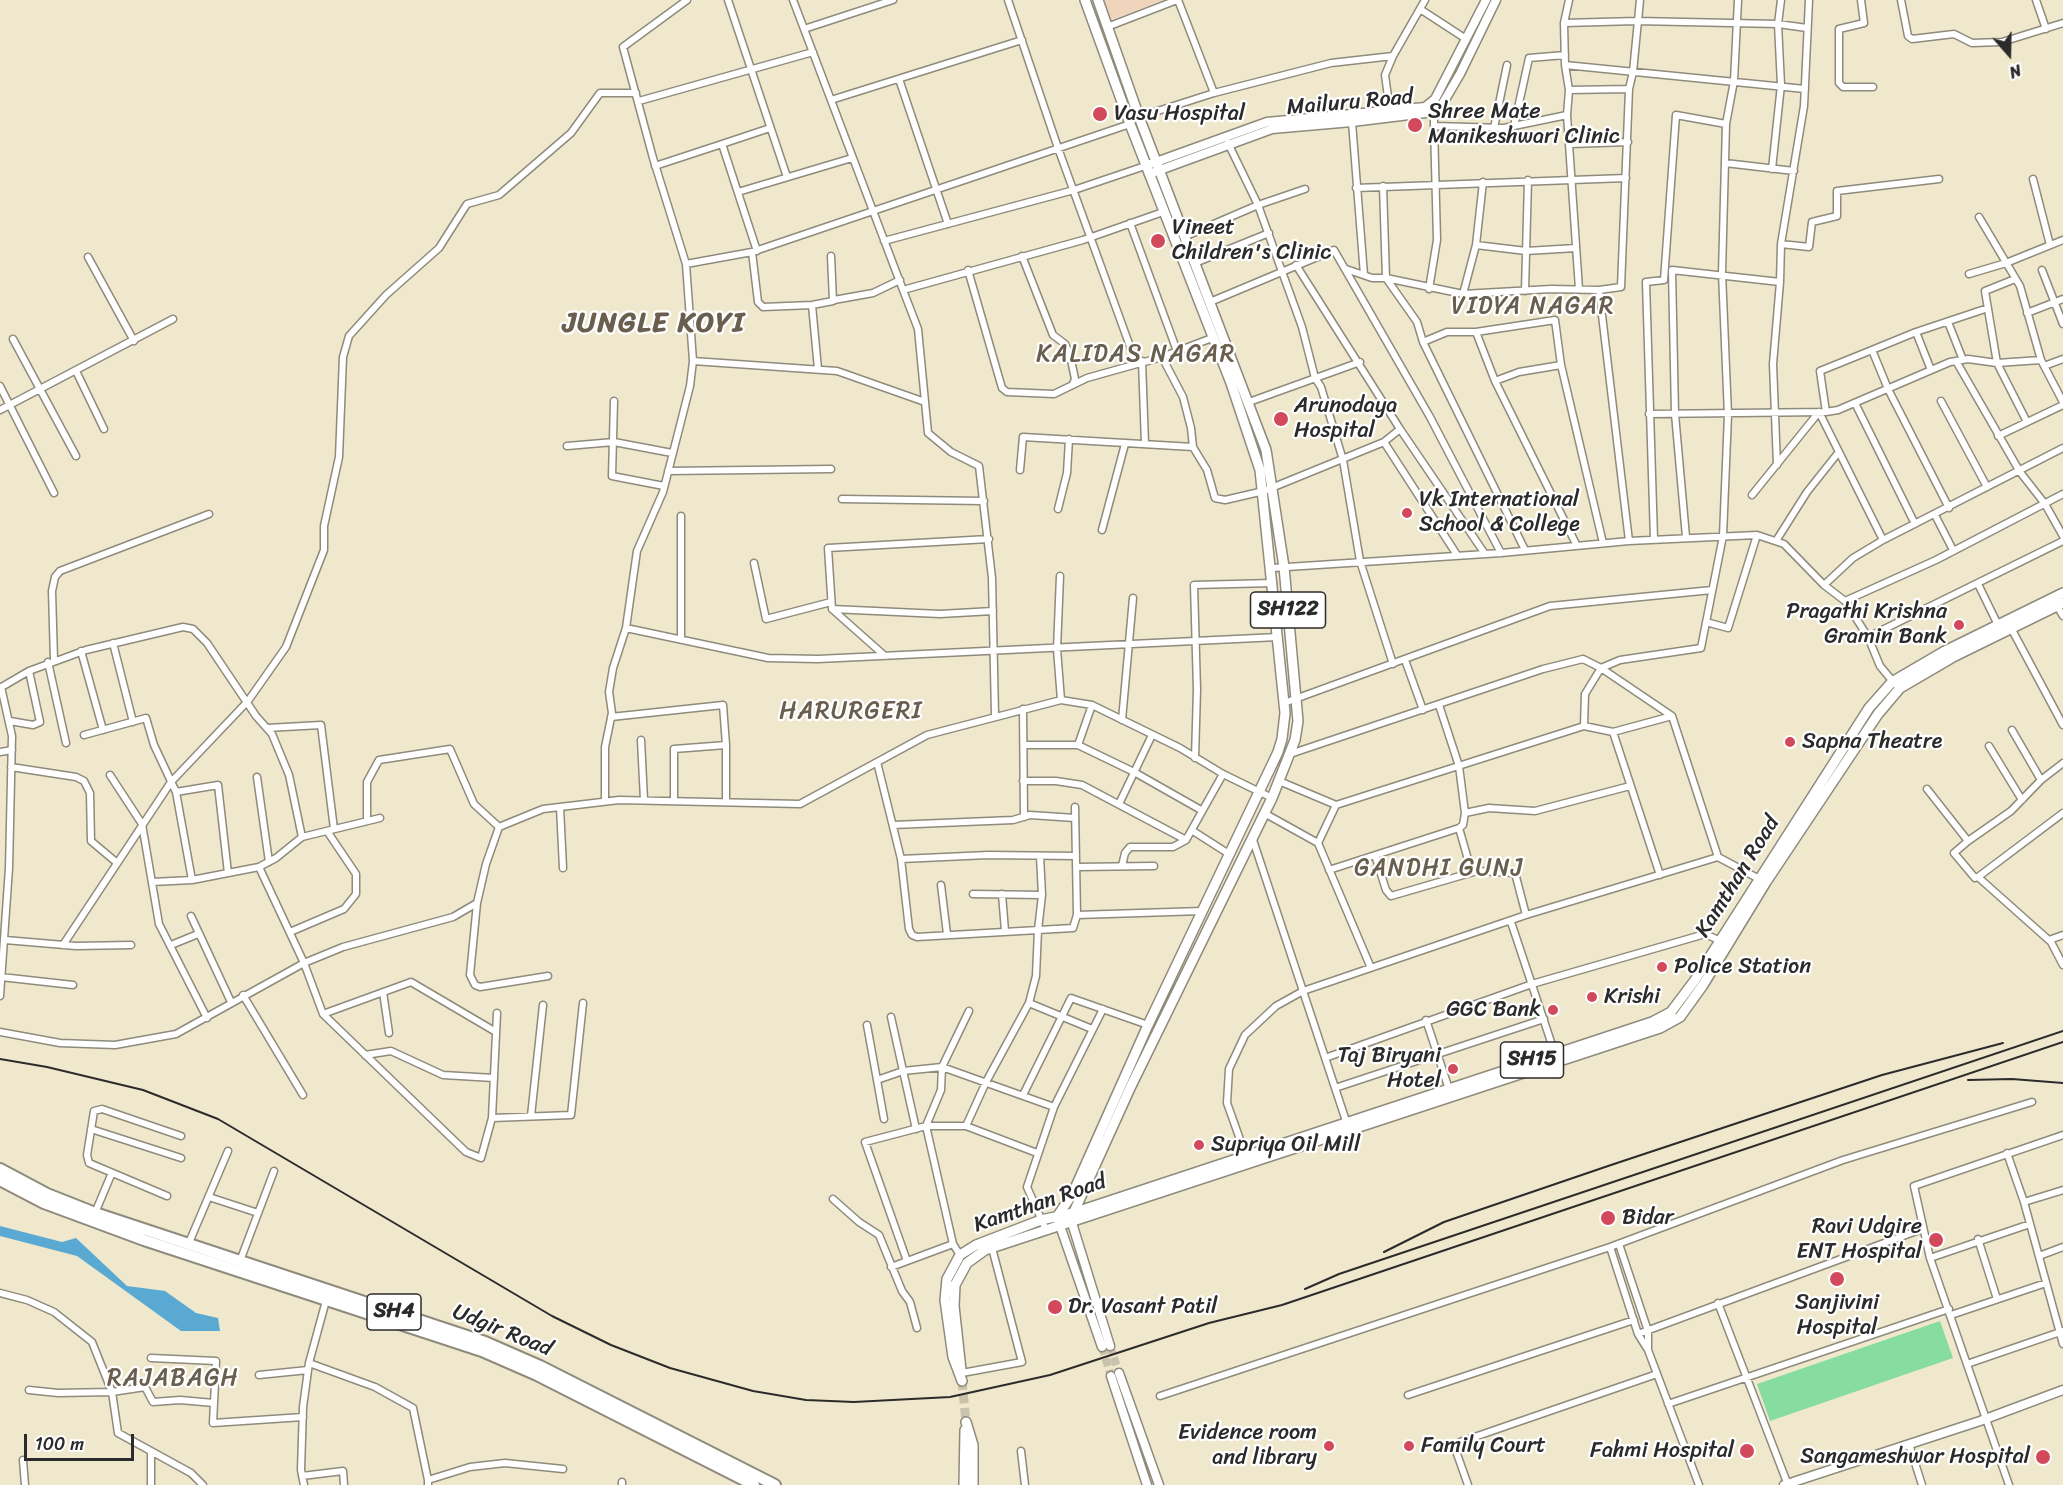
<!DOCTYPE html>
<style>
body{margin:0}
#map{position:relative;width:2063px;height:1485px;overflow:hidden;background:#f0e8cd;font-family:Sriracha,sans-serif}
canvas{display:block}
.north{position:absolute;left:1979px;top:24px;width:60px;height:60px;-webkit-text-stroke:4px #fff;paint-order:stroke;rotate:160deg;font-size:16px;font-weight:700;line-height:24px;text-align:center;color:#2b2b2b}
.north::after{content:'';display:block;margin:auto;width:21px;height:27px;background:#2b2b2b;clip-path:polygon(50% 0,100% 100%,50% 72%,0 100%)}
.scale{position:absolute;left:24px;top:1434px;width:110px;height:27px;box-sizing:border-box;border:3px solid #2b2b2b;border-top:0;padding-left:8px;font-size:18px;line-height:21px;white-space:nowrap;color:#2b2b2b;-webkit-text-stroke:4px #fff;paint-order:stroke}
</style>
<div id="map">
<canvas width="2063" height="1485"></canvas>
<div class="north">N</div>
<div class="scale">100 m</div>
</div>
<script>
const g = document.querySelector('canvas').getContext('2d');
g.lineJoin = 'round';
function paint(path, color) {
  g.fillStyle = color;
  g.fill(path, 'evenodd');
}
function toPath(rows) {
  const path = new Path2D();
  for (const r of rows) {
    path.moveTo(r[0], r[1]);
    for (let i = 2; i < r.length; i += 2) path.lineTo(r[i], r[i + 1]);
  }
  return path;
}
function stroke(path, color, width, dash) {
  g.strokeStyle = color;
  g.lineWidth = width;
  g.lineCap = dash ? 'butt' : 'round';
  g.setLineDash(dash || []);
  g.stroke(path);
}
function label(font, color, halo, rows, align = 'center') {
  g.font = font + ' Sriracha,sans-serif';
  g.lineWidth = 4.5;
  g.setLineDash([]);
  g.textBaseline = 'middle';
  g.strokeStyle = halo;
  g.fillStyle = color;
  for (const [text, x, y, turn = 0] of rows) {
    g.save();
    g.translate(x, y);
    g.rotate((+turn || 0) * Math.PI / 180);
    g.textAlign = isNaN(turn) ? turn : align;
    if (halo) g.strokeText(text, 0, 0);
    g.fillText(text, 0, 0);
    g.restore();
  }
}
paint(toPath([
 [1100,0,1164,0,1107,21]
]), '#f0d5bc');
paint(toPath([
 [1940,1321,1953,1358,1770,1421,1757,1384]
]), '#87dc9f');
paint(toPath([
 [0,1226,62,1242,76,1238,127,1286,165,1291,196,1313,218,1318,220,1331,181,1331,77,1256,0,1236]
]), '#59a9d3');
stroke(toPath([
 [1110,1346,1119,1373],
 [1102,1347,1111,1376]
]), '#c9c2ad', 8, [8, 4]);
stroke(toPath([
 [962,1381,966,1422]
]), '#c9c2ad', 9, [9, 4.5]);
const street = toPath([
 [728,0,787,177],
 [793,0,903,290,1083,240,1163,212],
 [1008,0,1058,148,1136,363],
 [1178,0,1214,93],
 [1569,0,1564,23,1565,65,1569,90,1567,115,1579,289],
 [1861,0,1864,23,1839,29,1839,83,1843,87,1873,87],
 [1901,0,1908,36,1912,39,1954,34,1972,43,2002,42,2063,23],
 [2036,0,2046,29],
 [1420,9,1466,39],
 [1564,23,1637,21,1778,24,1807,28],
 [1107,27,1177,0],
 [804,29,893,0],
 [1565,65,1805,89],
 [899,79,948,224],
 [1569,90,1629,89],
 [831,100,1022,40],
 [639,101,813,52],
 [1390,111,1385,75,1393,56,1425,0],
 [1434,112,1434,126,1504,128,1567,115],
 [1139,117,1214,93,1331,63,1393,56],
 [1352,122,1364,275],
 [1514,126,1529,58,1565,55],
 [1494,128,1507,65],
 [1228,143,1258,205,1302,327,1315,378,1321,387,1343,460,1360,561,1393,664],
 [722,144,770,128],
 [1570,144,1628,142],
 [1725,163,1794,171],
 [655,166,722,144,757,251],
 [1772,169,1781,85,1778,24,1781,0],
 [2033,179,2050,245],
 [1383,186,1386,278,1417,322,1423,342,1525,550],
 [1356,188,1626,178],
 [738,192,852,158],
 [1979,217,2020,286,2041,360,2063,402],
 [1130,223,1177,351],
 [1186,236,1258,205,1305,189],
 [884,241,1074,190,1145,166],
 [1781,244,1809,247,1812,222,1837,216,1837,191,1939,179],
 [1476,245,1526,251,1576,248],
 [752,252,758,302,763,307,812,305,833,301,831,256],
 [1022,256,1053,335,1065,344,1070,355,1075,379,1073,384],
 [88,257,134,341],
 [1195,263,1269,233],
 [686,264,752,252,1130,124],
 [1296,265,1400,429,1485,554],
 [1346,269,1372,278,1386,278,1463,294,1551,289,1599,290,1621,287,1629,89,1633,72,1640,0],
 [968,270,1002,388,1007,392,1054,394,1087,378,1162,357,1212,338],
 [2042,270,2063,324],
 [1969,274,2006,263,2063,240],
 [2015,279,1985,291,1997,363,2027,422],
 [1429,289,1437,240,1434,126],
 [903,290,918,329,928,433,951,452,979,466,992,578,995,715],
 [1599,290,1629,541],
 [1525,291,1528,180],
 [1463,294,1476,245,1483,182],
 [834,300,873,293,900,280],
 [1210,302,1334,250,1430,417,1501,553],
 [812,305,818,369],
 [2027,313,2063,299],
 [1948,322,1963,360],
 [1476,332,1495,381,1577,546],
 [1916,332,1988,308],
 [13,339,76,456],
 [1423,342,1447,332,1476,332,1555,320,1561,365,1603,543],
 [1872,350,1888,389,1949,508],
 [1162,357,1183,397,1191,428,1193,447,1207,470,1215,498,1225,500,1264,491,1384,442,1400,429],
 [693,361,837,371,925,402],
 [1142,361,1145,444],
 [1956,361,2020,472,2045,504,2063,536],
 [2044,366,2063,359],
 [76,371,104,429],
 [1495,381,1519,372,1561,365],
 [0,386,54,493],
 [614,401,612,476,664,486],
 [1941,401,1987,487],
 [1249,402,1360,362],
 [1855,403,1915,524],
 [0,410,173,319],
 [1819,412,1883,540],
 [1826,412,1820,371,1872,350,1916,332,1931,370],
 [1649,414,1826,412,1838,410,1950,362,1968,359,1997,363,2041,360],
 [1998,436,2063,405],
 [1384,442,1457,555],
 [567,446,614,442,672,453],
 [1777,465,1773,364,1780,282],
 [1020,470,1023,437,1193,447],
 [668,471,831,469],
 [1752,495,1819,412],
 [842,499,984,501],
 [1058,509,1067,473,1069,439],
 [1935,515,1953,550],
 [1102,530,1125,444],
 [1686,537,1675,414,1672,270,1780,282,1781,244,1804,106,1809,0],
 [1654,539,1646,282,1664,280,1676,115,1726,124],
 [1776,541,1807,492,1838,453],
 [754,563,766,619,831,602],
 [1272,568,1501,553,1629,541,1757,535,1784,544,1824,585,1845,601,1868,637,1880,666,1895,684],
 [1060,576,1057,649,1061,700],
 [1978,584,1998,625],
 [1824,585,1853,558,1883,540,2063,448],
 [1845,601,1936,560,2063,494],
 [2057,606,2063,616],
 [832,609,940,614,993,611],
 [1706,622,1728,628,1757,535],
 [626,628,768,658,818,659,1278,637],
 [2011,628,2063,725],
 [1868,637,2063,541],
 [681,639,681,516],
 [113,643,133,722],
 [81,651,103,730],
 [885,656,832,609,828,548,989,539],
 [54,660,52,591,55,577,60,571,209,514],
 [1405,660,1423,710],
 [48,662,66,743],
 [0,688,29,671,86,650,183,627,193,629,207,643,256,716,272,734,289,775,302,837,276,858,259,867,304,963,323,1014,466,1152,481,1158,492,1118,497,1013],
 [1284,703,1550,606,1712,590],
 [1439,705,1459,766,1465,813,1463,825,1459,828,1469,863,1477,871,1515,873,1526,915],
 [1023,709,1024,817],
 [611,717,723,705,726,745,674,749,674,800],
 [1122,720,1133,598],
 [10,721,33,725,40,722,29,671],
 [1584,726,1585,694,1601,668,1620,660,1701,648,1723,536,1728,415,1722,273,1726,124,1734,81,1738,0],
 [267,728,321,725,334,829],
 [2012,730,2041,780],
 [1613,732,1672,716],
 [84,735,146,718,154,745,176,792,218,785,228,873],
 [641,740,644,800],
 [726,745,726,801],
 [1024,745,1078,745,1134,772,1201,810],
 [1078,745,1092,705],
 [1989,746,2022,800],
 [0,752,12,750],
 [1290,754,1543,669,1583,659,1601,668,1672,716,1718,857],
 [1195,758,1197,690,1194,585,1273,583],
 [877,762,901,859,909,929,912,935,917,937,1073,928,1077,915],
 [11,767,76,777,84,781,90,793,91,841,116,862],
 [110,775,142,824,159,924,207,1018],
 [257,777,269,862],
 [1023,781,1056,781,1082,785,1186,840],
 [1279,781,1336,805,1584,726,1613,732,1660,875],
 [1927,789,1968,841,1954,853,1975,878,1978,877,2051,942,2063,965],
 [176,792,192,880,259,867],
 [605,801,605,747,612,713,609,692,613,668,626,628,637,551,663,492,690,386,693,361,686,264,653,158,623,47,687,0],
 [1119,804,1152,735],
 [560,807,563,868],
 [1075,807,1077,915,1202,911],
 [1264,813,1318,843,1371,968],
 [1465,813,1489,808,1535,811,1630,786],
 [367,821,367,782,379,760,450,749,474,804,499,827],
 [893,825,1013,820,1030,815,1075,818],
 [1193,831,1229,854],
 [302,837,380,818],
 [1252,837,1347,1124],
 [1968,841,2011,811,2041,780,2063,763],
 [1318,843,1336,805],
 [1375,855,1386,890,1391,896,1477,871],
 [901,859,988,855,1076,856],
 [1122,866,1125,853,1130,847,1173,847,1186,840,1223,774],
 [1076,867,1154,866],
 [1329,870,1459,828],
 [1978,877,2063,813],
 [152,882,192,880],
 [941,885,947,934],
 [973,894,1042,895,1040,856],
 [1002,894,1005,931],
 [1042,895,1038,930,1036,976,1029,1003,1092,1029],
 [477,903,470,975,475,985,480,987,548,976],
 [191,916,231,1002],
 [1511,922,1556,1057],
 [290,932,344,909,356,894,356,874,327,831],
 [5,940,76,946,131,945],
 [2049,940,2063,935],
 [63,945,171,782,248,701,286,647,324,550,324,526,339,457,343,357,349,336,386,295,439,248,467,204,499,195,571,133,600,93,636,93],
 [171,945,198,934],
 [1,977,73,985],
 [383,992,389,1033],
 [243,995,303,1095],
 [0,996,9,868,12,736,1,687],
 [323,1014,411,982,496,1032],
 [891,1017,916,1129],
 [1426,1020,1449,1089],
 [867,1025,877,1080,903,1071,942,1067,1054,1107],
 [0,1032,60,1043,115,1045,176,1034,304,963,343,947,453,917,477,903,486,864,499,827,543,809,619,800,800,804,927,735,1061,700,1092,705,1180,748,1223,774,1272,798],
 [365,1055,391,1051,443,1075,494,1078],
 [1325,1058,1532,984,1705,934,1723,942],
 [877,1080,884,1119],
 [1335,1088,1544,1019],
 [1023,1095,1071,998,1148,1025],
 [531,1116,543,1005],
 [492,1118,571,1115,583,1003],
 [966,1126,986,1082,1029,1003],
 [91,1129,181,1158],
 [2007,1153,2024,1202,2063,1344],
 [1247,1159,1227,1103,1229,1069,1245,1035,1276,1006,1303,991,1526,915,1718,857,1763,881],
 [167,1196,89,1163,87,1155,94,1111,102,1109,181,1136],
 [209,1197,258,1213],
 [833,1199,859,1222,879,1235,902,1291,910,1302,917,1328],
 [2024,1202,2063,1190],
 [95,1213,111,1175],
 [1046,1230,1027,1187,1054,1107,1103,1009],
 [1978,1239,1997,1299],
 [1619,1244,1648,1331,1648,1349],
 [188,1245,228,1151],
 [1610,1247,1638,1334,1648,1350,1699,1485],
 [960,1255,953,1244,926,1126,941,1090,942,1067,969,1011],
 [2039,1256,2063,1247],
 [1930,1258,2030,1224],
 [240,1261,274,1171],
 [907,1261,865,1142,926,1126,966,1126,1037,1153],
 [891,1267,953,1244],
 [0,1293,27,1300,54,1312,92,1342,112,1392,118,1433,191,1473,203,1485],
 [1718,1303,1788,1485],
 [1951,1315,2046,1283],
 [1638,1334,1922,1229],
 [151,1358,216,1361,214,1403],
 [309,1363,375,1387,413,1408,428,1480],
 [1967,1364,2063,1331],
 [962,1373,1022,1362,992,1248],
 [259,1375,308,1370],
 [29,1390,58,1393,112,1392,145,1387,153,1402,180,1400,214,1403,213,1423,303,1417],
 [1408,1395,1634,1320],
 [1160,1396,1610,1247,1843,1160,2032,1102],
 [1668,1404,1949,1309],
 [1909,1444,1922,1485],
 [1021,1451,1025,1485],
 [23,1460,25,1485],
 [302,1476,343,1471,344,1485],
 [151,1485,151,1451],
 [304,1485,301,1470,303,1407,309,1363,327,1297],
 [428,1485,428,1480,470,1467,505,1463,563,1469],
 [622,1485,622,1482],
 [1468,1485,1456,1451,1460,1442,1657,1374],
 [2009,1485,1930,1258,1914,1186,2063,1135]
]);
const secondary = toPath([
 [1145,166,1267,122,1425,107,1435,99,1486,0],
 [1149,174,1272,129,1352,122,1434,112,1443,103,1460,74,1496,0],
 [1058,1220,1102,1347],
 [1072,1223,1110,1346],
 [1119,1373,1159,1485],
 [1111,1376,1147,1485],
 [1784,1485,1980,1421,2063,1390]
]);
const primary = toPath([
 [1073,1214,1131,1086,1272,798,1295,740,1298,721,1284,567,1266,450,1139,117,1098,0],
 [1057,1217,1073,1193,1148,1025,1278,752,1282,739,1285,713,1260,470,1231,383,1130,124,1085,0],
 [961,1370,954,1306,955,1285,967,1263,985,1250,1660,1028,1680,1017,1703,985,1766,882,1878,714,1900,688,1953,657,2063,603],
 [962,1381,953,1357,945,1300,947,1279,960,1255,976,1245,1041,1220,1073,1213,1652,1022,1671,1012,1695,980,1869,708,1892,682,1945,651,2063,593],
 [966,1422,973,1445,973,1485],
 [964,1485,965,1430]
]);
const highway = toPath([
 [0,1169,47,1194,95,1213,485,1342,540,1366,775,1485],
 [0,1180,44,1203,144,1240,482,1351,537,1375,754,1485]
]);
stroke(street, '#8e8a7c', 9);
stroke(secondary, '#8e8a7c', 11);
stroke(primary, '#8e8a7c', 12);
stroke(highway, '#8e8a7c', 14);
stroke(street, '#fff', 6);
stroke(secondary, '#fff', 8);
stroke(primary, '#fff', 9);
stroke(highway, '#fff', 10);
stroke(toPath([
 [0,1059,47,1067,143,1090,218,1119,552,1316,611,1345,670,1368,753,1391,806,1400,854,1402,950,1397,1050,1375,1209,1323,1282,1305,2063,1042],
 [1968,1080,2012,1079,2063,1083],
 [1384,1252,1444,1222,1611,1165,1882,1075,2003,1043],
 [1305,1289,1339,1274,2063,1031]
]), '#2b2b2b', 2);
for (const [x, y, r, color] of [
 [1100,114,8,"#d1495b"],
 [1415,125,8,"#d1495b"],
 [1158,241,8,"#d1495b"],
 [1281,419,8,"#d1495b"],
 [1407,513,6,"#d1495b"],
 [1959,625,6,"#d1495b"],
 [1790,742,6,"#d1495b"],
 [1662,967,6,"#d1495b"],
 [1592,997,6,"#d1495b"],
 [1553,1010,6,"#d1495b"],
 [1453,1069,6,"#d1495b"],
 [1199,1145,6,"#d1495b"],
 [1608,1218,8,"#d1495b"],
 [1936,1240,8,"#d1495b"],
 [1837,1279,8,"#d1495b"],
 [1055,1307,8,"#d1495b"],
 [1329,1446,6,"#d1495b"],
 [1409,1446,6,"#d1495b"],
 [1747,1451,8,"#d1495b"],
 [2043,1457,8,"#d1495b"]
]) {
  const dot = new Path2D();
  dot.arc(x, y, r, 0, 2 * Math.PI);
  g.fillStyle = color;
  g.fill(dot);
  stroke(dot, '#fff', 2);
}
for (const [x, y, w] of [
 [1288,610,75],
 [1532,1060,63],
 [394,1312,54]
]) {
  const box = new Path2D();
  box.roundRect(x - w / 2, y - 18, w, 36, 4.5);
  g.fillStyle = '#fff';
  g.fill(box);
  stroke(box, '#2b2b2b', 1.5);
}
label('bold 21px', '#2b2b2b', null, [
 ["SH122",1288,610],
 ["SH15",1532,1060],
 ["SH4",394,1312]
]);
label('22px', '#2b2b2b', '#fff', [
 ["Mailuru Road",1350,103,-5],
 ["Kamthan Road",1738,877,-58],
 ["Kamthan Road",1040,1204,-19],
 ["Udgir Road",502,1331,22]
]);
label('22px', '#2b2b2b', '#fff', [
 ["Shree Mate",1428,112],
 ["Manikeshwari Clinic",1428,137],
 ["Vasu Hospital",1114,114],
 ["Vineet",1172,228],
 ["Children's Clinic",1172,253],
 ["Arunodaya",1294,406],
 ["Hospital",1294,431],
 ["Vk International",1419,500],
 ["School & College",1419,525],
 ["Pragathi Krishna",1947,612,"right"],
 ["Gramin Bank",1947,637,"right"],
 ["Sapna Theatre",1802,742],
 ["Police Station",1674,967],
 ["Krishi",1604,997],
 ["GGC Bank",1541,1010,"right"],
 ["Taj Biryani",1441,1056,"right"],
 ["Hotel",1441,1081,"right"],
 ["Supriya Oil Mill",1211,1145],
 ["Bidar",1622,1218],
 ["Ravi Udgire",1922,1227,"right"],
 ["ENT Hospital",1922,1252,"right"],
 ["Sanjivini",1837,1303,"center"],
 ["Hospital",1837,1328,"center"],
 ["Dr. Vasant Patil",1068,1307],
 ["Evidence room",1317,1433,"right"],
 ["and library",1317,1458,"right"],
 ["Family Court",1421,1446],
 ["Fahmi Hospital",1734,1451,"right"],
 ["Sangameshwar Hospital",2030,1457,"right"]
], 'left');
g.letterSpacing = '1.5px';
label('24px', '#6a5e4f', '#fff', [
 ["VIDYA NAGAR",1533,307],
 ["KALIDAS NAGAR",1136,355],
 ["HARURGERI",851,712],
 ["GANDHI GUNJ",1439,869],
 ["RAJABAGH",173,1379]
]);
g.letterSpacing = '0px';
g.letterSpacing = '1.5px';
label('bold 28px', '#6a5e4f', '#fff', [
 ["JUNGLE KOYI",654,324]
]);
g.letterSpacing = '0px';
</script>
